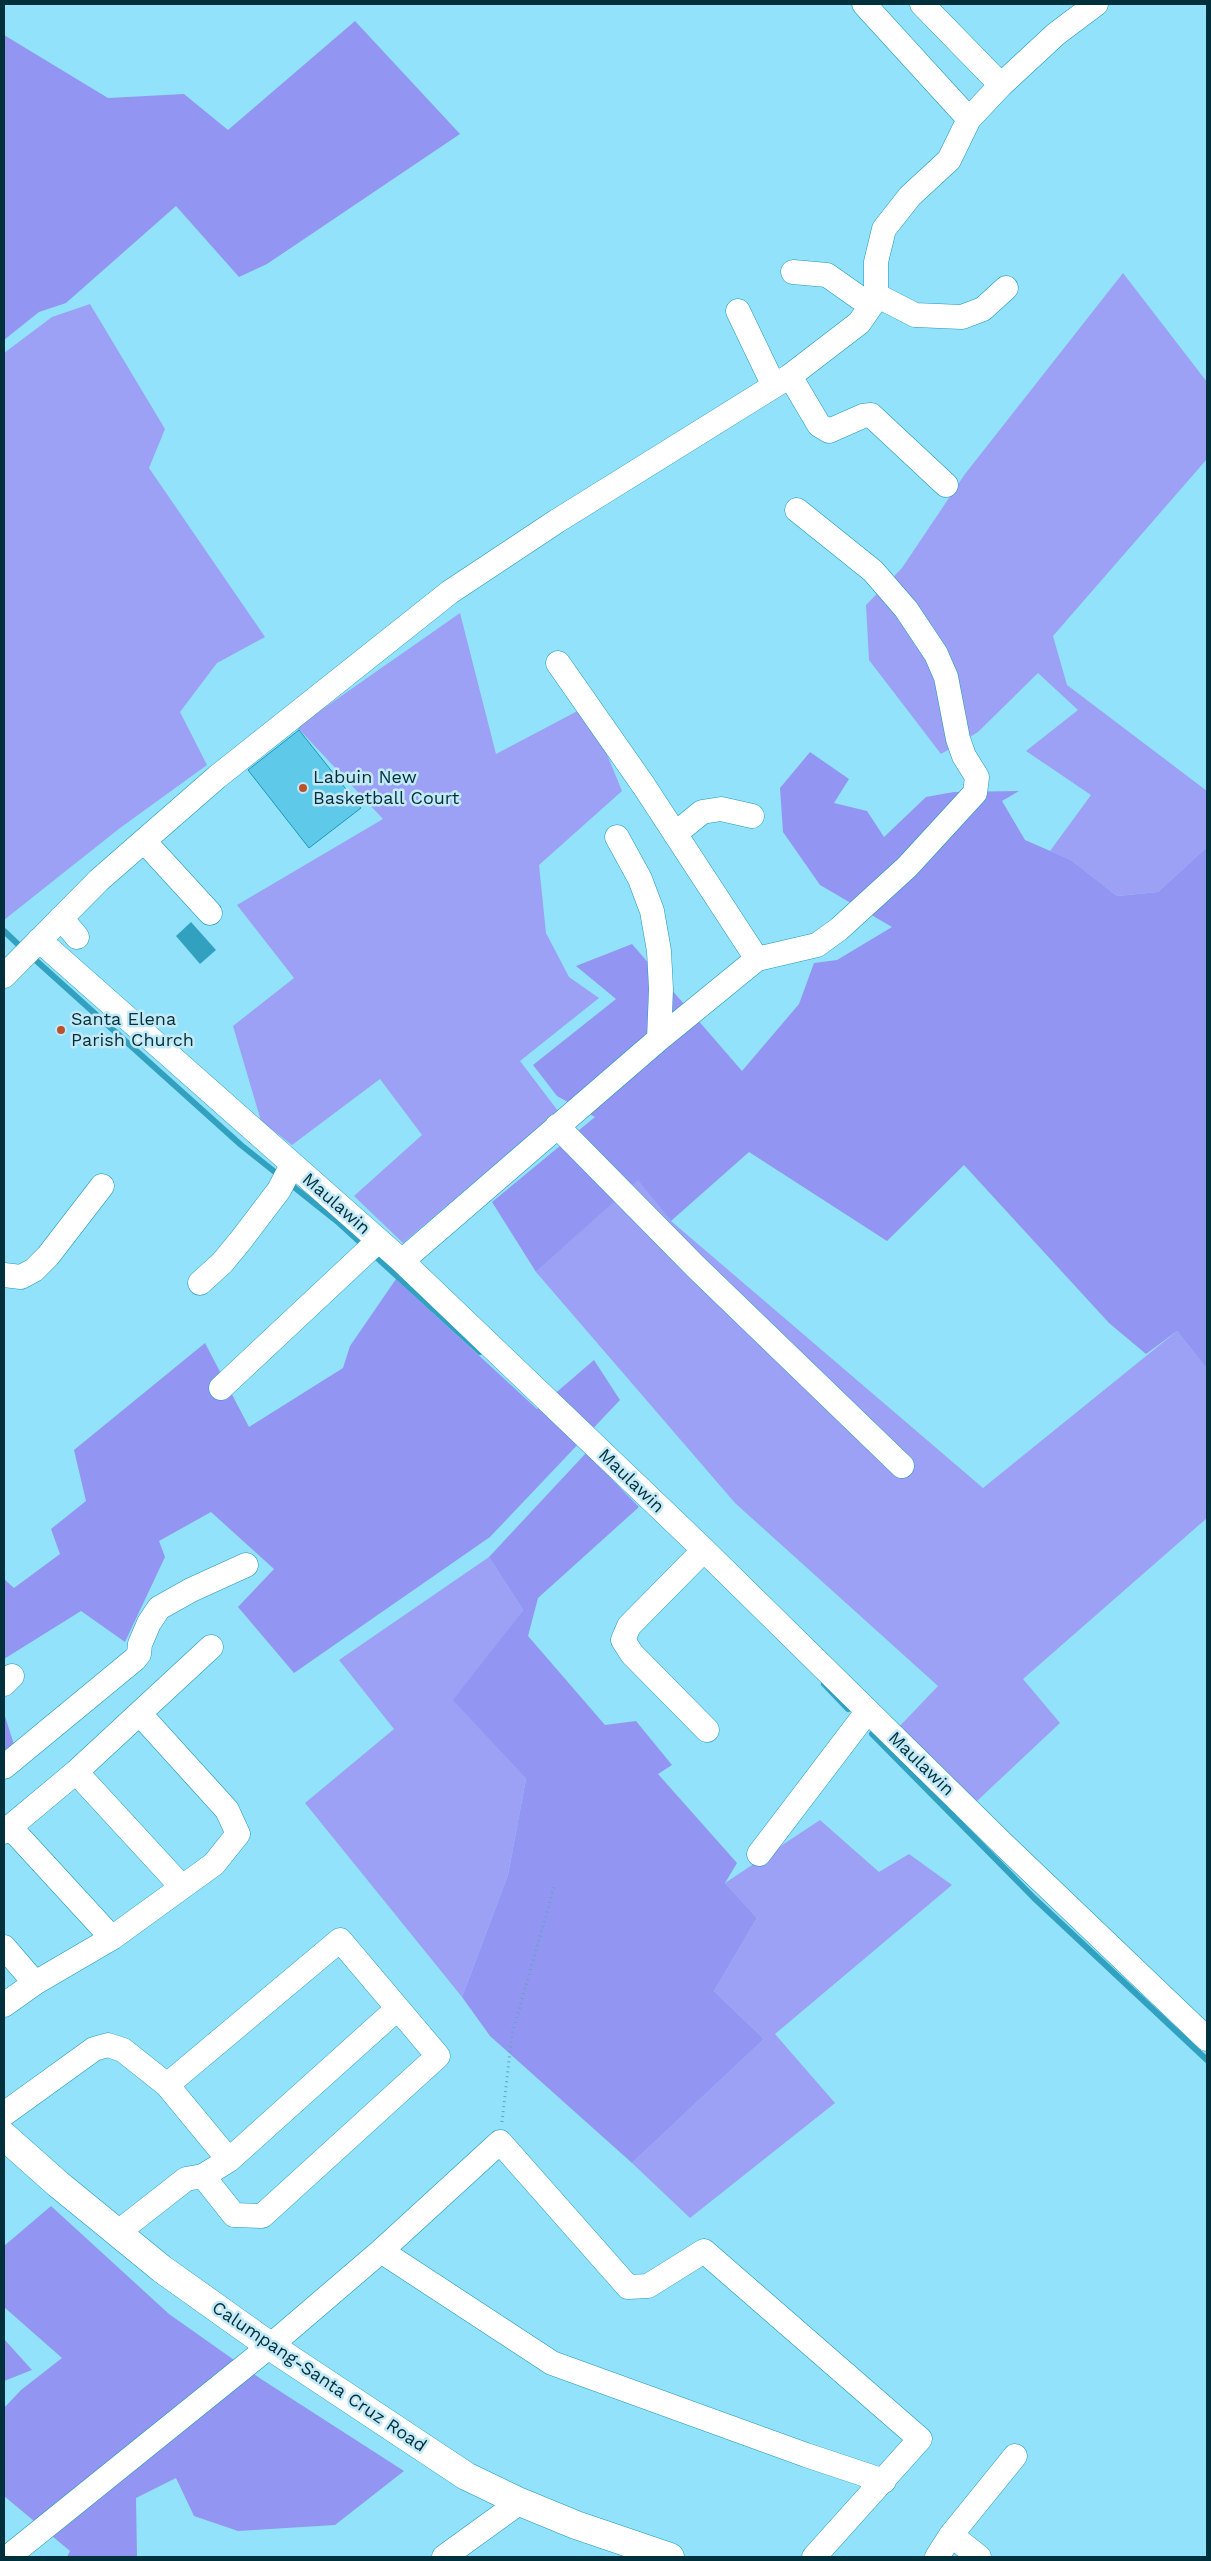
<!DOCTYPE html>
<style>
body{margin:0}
#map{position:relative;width:1211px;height:2561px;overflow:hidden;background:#92e2fc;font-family:"Work Sans",sans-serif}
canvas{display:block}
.frame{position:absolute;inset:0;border:5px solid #00303c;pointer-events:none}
</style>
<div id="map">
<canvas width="1211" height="2561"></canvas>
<div class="frame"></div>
</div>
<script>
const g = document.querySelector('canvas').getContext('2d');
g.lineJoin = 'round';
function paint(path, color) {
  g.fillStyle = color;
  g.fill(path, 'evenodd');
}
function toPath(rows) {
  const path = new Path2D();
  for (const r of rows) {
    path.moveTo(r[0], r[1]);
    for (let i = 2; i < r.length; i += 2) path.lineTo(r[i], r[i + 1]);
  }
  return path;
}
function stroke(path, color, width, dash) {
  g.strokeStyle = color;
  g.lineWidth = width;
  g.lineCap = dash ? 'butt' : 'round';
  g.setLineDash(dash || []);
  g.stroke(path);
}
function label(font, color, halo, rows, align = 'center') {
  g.font = font + ' "Work Sans",sans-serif';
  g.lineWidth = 5;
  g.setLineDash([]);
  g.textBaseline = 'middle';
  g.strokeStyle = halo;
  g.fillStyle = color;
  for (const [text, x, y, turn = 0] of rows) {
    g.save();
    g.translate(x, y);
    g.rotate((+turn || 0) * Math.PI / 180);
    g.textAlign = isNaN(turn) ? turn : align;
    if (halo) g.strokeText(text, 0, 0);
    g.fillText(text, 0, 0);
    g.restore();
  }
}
paint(toPath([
 [1123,273,1207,382,1207,459,1053,636,1067,685,1207,791,1207,847,1158,892,1117,896,1071,860,1050,851,1091,795,1026,751,1078,710,1038,673,978,732,941,754,869,660,866,605,902,568,965,474],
 [90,304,165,429,149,468,265,637,217,663,180,712,207,765,120,828,4,920,4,353,52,317],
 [460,613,496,754,587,706,622,791,539,865,546,933,569,977,599,998,520,1061,558,1111,403,1243,354,1196,422,1135,380,1079,292,1145,261,1121,233,1026,294,978,237,905,383,819,297,727],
 [638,1179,671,1221,983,1488,1177,1331,1207,1369,1207,1518,1023,1679,1060,1723,977,1801,898,1728,938,1686,735,1503,536,1272],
 [489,1557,523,1610,454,1700,526,1779,508,1875,462,1997,305,1803,394,1729,339,1660],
 [820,1820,879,1872,909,1854,952,1885,775,2034,835,2103,690,2218,632,2163,764,2039,714,1991,757,1918,725,1883]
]), '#9ca1f5');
paint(toPath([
 [355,21,460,134,267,264,239,277,176,206,66,303,39,312,4,340,4,35,108,98,184,94,228,130],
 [810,752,849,779,834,803,867,811,884,837,926,797,954,792,1019,791,1002,801,1025,840,1071,860,1117,896,1158,892,1207,847,1207,1369,1177,1331,1146,1354,1109,1323,964,1165,887,1241,749,1152,671,1221,638,1180,536,1272,492,1202,595,1117,557,1096,533,1065,616,999,576,966,632,944,742,1071,799,1004,814,963,837,960,892,927,820,885,783,832,780,788],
 [396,1279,537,1409,594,1360,620,1400,490,1537,294,1673,238,1607,274,1569,211,1512,159,1541,165,1557,125,1642,81,1611,4,1659,4,1579,14,1588,60,1554,51,1529,86,1501,74,1450,205,1343,249,1427,343,1368,350,1346],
 [586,1453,639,1507,538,1598,528,1636,605,1725,636,1721,672,1765,658,1774,737,1863,725,1883,757,1918,714,1991,764,2039,632,2163,490,2036,462,1997,508,1875,526,1779,453,1700,523,1610,489,1557],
 [4,1713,15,1748,4,1755],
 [51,2206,169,2314,261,2379,404,2471,335,2525,238,2531,194,2516,176,2478,136,2498,137,2557,67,2557,70,2551,4,2496,4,2408,21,2390,62,2358,4,2307,4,2246],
 [4,2339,32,2370,4,2381]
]), '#9296f2');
paint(toPath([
 [191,922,216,950,200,964,176,936]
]), '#32a1c0');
stroke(toPath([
 [4,931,23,949],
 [31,956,241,1145,339,1223,480,1352],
 [824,1684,848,1709],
 [872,1734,1034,1898,1207,2060]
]), '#32a1c0', 6);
const building = toPath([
 [299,730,361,808,309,848,248,770,299,730]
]);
paint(building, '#5ec9e9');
stroke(building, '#1c96b5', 1);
const minor = toPath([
 [864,4,969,119],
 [922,4,1001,85],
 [793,272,827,275,871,306],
 [876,295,915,315,962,317,983,309,1006,288],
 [738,311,773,384],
 [790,376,819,425,829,431,863,416,871,415,946,485],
 [675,834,702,812,721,809,752,816],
 [617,837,640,879,652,911,659,951,661,989,659,1039],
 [144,841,210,913],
 [61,918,77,937],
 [39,940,402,1261,704,1550,1003,1844,1207,2039],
 [757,959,817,945,839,929,907,867,975,793,977,777,964,756,958,739,946,677,936,654,906,609,873,571,797,510],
 [4,976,99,880,217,777,450,592,557,521,790,376,859,323,871,306,876,295,876,262,884,229,910,196,949,160,969,119,1001,85,1056,34,1096,4],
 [557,1126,696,1267,902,1466],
 [402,1261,659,1039,757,959,644,786,558,663],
 [4,1275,21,1277,34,1270,48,1256,102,1186],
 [200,1283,222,1263,241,1240,279,1190,292,1165],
 [221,1388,378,1241],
 [704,1550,629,1626,623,1640,632,1654,707,1730],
 [4,1684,12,1676],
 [4,1767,135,1659,139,1654,140,1644,149,1623,159,1608,191,1590,246,1565],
 [76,1772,181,1886],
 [10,1827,112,1938],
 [4,1832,76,1772,211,1647],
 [759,1854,867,1712],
 [4,1947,35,1983],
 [4,2005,35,1983,112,1938,214,1864,238,1834,227,1810,140,1714],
 [167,2085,340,1940,438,2056,262,2216,234,2215,203,2176],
 [4,2114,94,2049,108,2045,123,2050,167,2085,229,2160],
 [117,2233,186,2179,203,2176,229,2160,397,2009],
 [381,2251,552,2363,806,2455,884,2481],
 [951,2535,979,2557],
 [8,2557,270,2346,381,2251,500,2142,628,2287,648,2286,704,2251,920,2439,814,2557],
 [444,2557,520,2502],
 [937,2557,951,2535,1015,2456]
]);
const major = toPath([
 [4,2136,58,2184,162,2269,270,2346,466,2476,520,2502,576,2525,670,2557]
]);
stroke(minor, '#2098b7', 25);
stroke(major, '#2098b7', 29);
stroke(toPath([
 [502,2122,512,2034,555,1884]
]), '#60a5ba', 3, [1, 4]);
stroke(minor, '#fff', 24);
stroke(major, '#fff', 28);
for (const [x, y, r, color] of [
 [303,788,5,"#ba532b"],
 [61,1030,5,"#ba532b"]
]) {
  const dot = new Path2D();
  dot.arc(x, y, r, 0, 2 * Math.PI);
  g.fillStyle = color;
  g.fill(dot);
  stroke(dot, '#c3e9f6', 2);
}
label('18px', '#00303c', '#c3e9f6', [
 ["Labuin New",313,778],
 ["Basketball Court",313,799],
 ["Santa Elena",71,1020],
 ["Parish Church",71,1041]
], 'left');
label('18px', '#00303c', '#c3e9f6', [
 ["Maulawin",336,1204,41],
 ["Maulawin",631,1481,44],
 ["Maulawin",921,1764,44],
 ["Calumpang-Santa Cruz Road",319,2377,34]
]);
</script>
